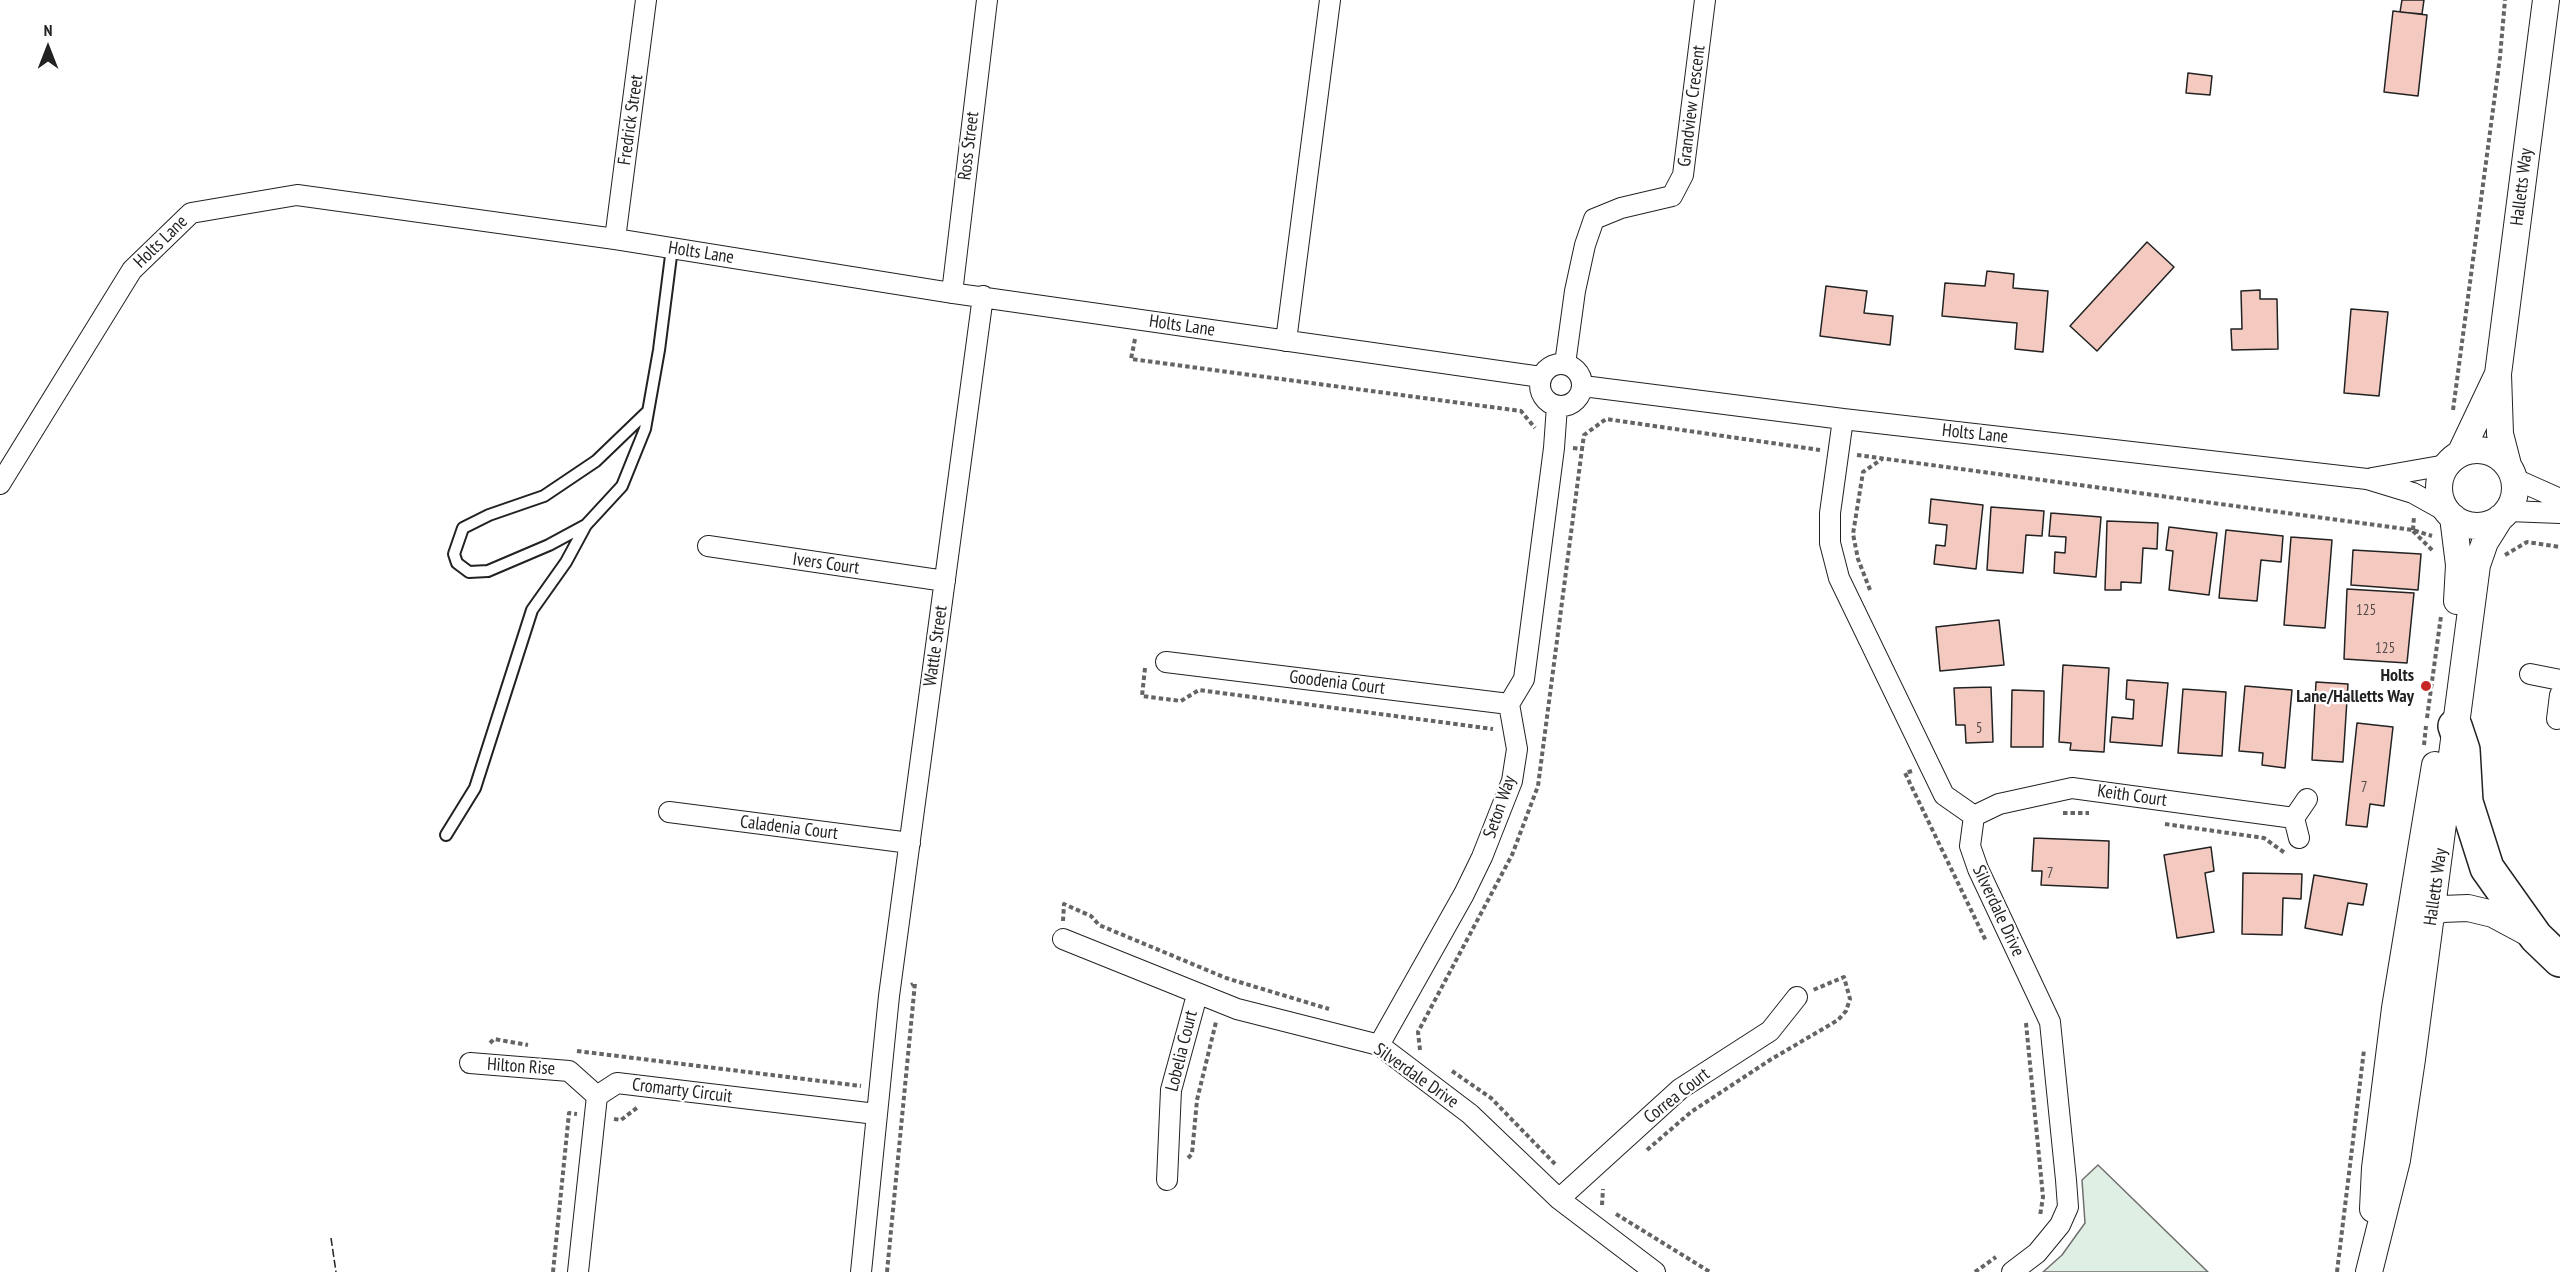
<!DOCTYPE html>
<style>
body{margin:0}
#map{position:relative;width:2560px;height:1272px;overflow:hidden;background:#fff;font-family:"PT Sans Narrow",sans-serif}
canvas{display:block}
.north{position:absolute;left:18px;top:18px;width:60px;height:60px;-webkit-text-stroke:4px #fff;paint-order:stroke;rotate:0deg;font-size:16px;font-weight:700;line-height:24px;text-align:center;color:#222}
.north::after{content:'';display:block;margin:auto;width:21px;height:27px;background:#222;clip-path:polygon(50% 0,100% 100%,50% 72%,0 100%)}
</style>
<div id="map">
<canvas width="2560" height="1272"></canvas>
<div class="north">N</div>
</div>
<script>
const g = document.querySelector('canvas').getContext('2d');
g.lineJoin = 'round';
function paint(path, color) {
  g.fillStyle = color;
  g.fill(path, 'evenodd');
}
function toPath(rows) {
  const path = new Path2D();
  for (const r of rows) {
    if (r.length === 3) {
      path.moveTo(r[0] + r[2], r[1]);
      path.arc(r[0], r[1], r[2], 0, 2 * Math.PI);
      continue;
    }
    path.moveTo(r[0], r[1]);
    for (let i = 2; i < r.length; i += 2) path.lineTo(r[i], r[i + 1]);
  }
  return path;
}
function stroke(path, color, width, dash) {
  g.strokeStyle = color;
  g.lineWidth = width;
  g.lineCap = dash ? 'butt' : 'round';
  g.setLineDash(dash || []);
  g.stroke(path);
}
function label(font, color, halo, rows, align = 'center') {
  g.font = font + ' "PT Sans Narrow",sans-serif';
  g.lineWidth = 4.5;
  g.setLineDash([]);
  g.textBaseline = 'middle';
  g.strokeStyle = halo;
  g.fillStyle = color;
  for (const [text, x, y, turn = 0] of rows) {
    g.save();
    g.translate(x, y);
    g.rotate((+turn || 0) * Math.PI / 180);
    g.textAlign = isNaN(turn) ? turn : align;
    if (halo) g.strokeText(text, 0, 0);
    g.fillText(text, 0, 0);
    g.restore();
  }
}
const green = toPath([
 [2098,1165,2208,1272,2043,1272,2062,1255,2085,1223,2082,1180,2098,1165]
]);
paint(green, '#e0efe3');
stroke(green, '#6f6f6f', 1.5);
const building = toPath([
 [2402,0,2424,0,2422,14,2400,12,2402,0],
 [2393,11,2427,15,2418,96,2384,92,2393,11],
 [2188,73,2212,76,2210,95,2186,93,2188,73],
 [2147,242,2174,267,2097,351,2070,326,2147,242],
 [1987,271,2014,274,2013,288,2048,291,2043,352,2015,349,2017,323,1942,316,1945,283,1985,286,1987,271],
 [1826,286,1867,291,1864,313,1893,316,1890,345,1820,336,1826,286],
 [2260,290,2260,299,2277,299,2278,349,2232,350,2231,329,2242,329,2241,291,2260,290],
 [2351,309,2388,312,2379,396,2344,393,2351,309],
 [1931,499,1983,505,1976,569,1934,564,1936,545,1945,546,1947,525,1929,523,1931,499],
 [1991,507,2044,511,2042,536,2026,535,2023,573,1987,570,1991,507],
 [2051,513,2101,517,2096,577,2054,573,2055,552,2065,553,2066,537,2049,536,2051,513],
 [2107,521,2158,523,2157,549,2143,548,2141,583,2121,582,2121,590,2105,590,2107,521],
 [2169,527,2217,533,2209,595,2169,590,2173,551,2166,550,2169,527],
 [2226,530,2283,536,2281,562,2261,560,2257,601,2219,598,2226,530],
 [2291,537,2332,540,2325,628,2284,625,2291,537],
 [2353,550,2421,554,2418,590,2351,585,2353,550],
 [2347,589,2414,593,2407,663,2344,659,2347,589],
 [1999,620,2004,665,1940,671,1936,627,1999,620],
 [2063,665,2109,668,2104,752,2070,750,2071,743,2059,742,2063,665],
 [2127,680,2168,683,2162,746,2110,742,2112,717,2133,719,2134,700,2126,699,2127,680],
 [2316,682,2348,684,2343,762,2312,760,2316,682],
 [2245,686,2292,690,2285,768,2262,765,2263,753,2239,751,2245,686],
 [1991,687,1993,742,1966,743,1965,725,1956,725,1954,688,1991,687],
 [2183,689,2226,692,2222,756,2178,753,2183,689],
 [2012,690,2044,691,2043,747,2011,747,2012,690],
 [2357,723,2393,727,2384,806,2370,804,2367,827,2346,825,2357,723],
 [2034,838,2109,841,2108,888,2041,885,2042,871,2032,871,2034,838],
 [2211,847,2214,871,2205,873,2214,932,2177,938,2164,855,2211,847],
 [2243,873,2302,874,2301,899,2283,898,2282,935,2242,934,2243,873],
 [2314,875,2367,884,2363,905,2348,903,2342,935,2305,928,2314,875]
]);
paint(building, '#f3c9c0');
stroke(building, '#222', 1.5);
const service = toPath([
 [586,525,549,545,488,571,469,572,457,563,454,554,463,528,489,515,544,496,596,461,648,411],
 [446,835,475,788,532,610,566,562,586,525,622,486,645,429,659,350,672,248]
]);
const minor = toPath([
 [615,239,646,0],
 [952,293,987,0],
 [1286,341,1330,0],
 [1561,385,21],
 [1565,364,1575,291,1585,245,1594,219,1621,208,1672,196,1683,175,1705,0],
 [1583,386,1843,419,2367,479,2413,493,2447,512],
 [1843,419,1830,513,1830,543,1839,578,1944,795,1974,816],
 [2372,478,2446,465],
 [2515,479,2560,499],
 [0,484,132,270,191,213,297,195,615,239,952,293,1541,377],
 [2508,511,2560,513],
 [708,546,945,581],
 [1166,662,1509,704],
 [2530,674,2560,680],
 [2557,719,2560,695],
 [669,812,910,843],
 [1974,816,1970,846,1978,869,2050,1022,2066,1180,2068,1207,2060,1225,2037,1253,2012,1272],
 [1974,816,1999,804,2072,788,2294,818,2307,799],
 [2294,818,2299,838],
 [1063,939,1237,1009,1379,1045,1470,1114,1559,1199,1655,1272],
 [1379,1045,1464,894,1482,857,1512,781,1517,749,1509,704,1524,679,1554,448,1557,406],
 [470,1063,569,1071,597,1096],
 [597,1096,617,1083,876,1114],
 [1167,1180,1171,1090,1197,995],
 [1559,1199,1680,1089,1770,1031,1797,997],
 [578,1272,597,1096],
 [861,1272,889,996,983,296]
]);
const tertiary = toPath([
 [2477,488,38],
 [2460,454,2497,376],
 [2508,465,2500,434,2498,374,2546,0],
 [2453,517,2459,565,2457,601],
 [2420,918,2442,909,2468,908,2493,914,2534,936],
 [2373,1209,2375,1168,2395,1008,2435,765],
 [2369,1272,2397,1160,2412,1059,2477,565,2485,542,2500,518]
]);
const motorway = toPath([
 [2455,726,2463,750,2466,802,2487,868,2536,937,2560,960]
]);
stroke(service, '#222', 14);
stroke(minor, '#222', 22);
stroke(tertiary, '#222', 28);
stroke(motorway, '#222', 36);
stroke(toPath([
 [1135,339,1131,359,1521,411,1535,428],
 [2453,410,2500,57,2505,0],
 [1573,448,1582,449,1584,435,1606,419,1820,450],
 [1857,455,2413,530,2432,536],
 [2413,530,2414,516],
 [2413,531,2433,551],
 [2505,555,2527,542,2560,547],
 [1870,590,1858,559,1853,534,1863,472,1882,459],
 [1145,668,1142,696,1181,701,1199,690,1493,729],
 [2427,718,2441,616],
 [2424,745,2426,726],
 [1912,771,1905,773,1986,941],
 [2063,813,2089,813],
 [2165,824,2264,838,2285,853],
 [1063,921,1064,904,1091,916,1099,925,1226,978,1329,1009],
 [2026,1023,2043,1197,2040,1216],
 [490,1043,494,1039,528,1045],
 [1420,1050,1418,1032,1512,855,1538,786,1582,449],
 [577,1051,861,1086],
 [1452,1071,1491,1098,1555,1164],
 [614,1119,621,1120,638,1107],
 [1647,1150,1691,1112,1770,1060,1838,1020,1846,1011,1850,999,1844,977,1813,990],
 [1188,1158,1192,1154,1197,1100,1216,1022],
 [1602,1205,1603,1189],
 [1616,1214,1710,1272],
 [553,1272,569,1113,577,1114],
 [887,1272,915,983,911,985],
 [1975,1272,1996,1257],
 [2337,1272,2364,1050]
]), '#646464', 4, [4.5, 3]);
stroke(service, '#fff', 10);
stroke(minor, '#fff', 20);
stroke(tertiary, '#fff', 26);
stroke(motorway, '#fff', 33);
stroke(toPath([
 [331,1238,336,1272]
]), '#222', 1.5, [8, 3]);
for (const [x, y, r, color] of [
 [2426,686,6,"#c62828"]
]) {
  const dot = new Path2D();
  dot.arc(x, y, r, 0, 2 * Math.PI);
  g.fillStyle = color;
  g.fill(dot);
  stroke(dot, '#fff', 2);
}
label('15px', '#564c4a', null, [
 ["125",2366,611],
 ["125",2385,649],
 ["5",1979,729],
 ["7",2364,788],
 ["7",2050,874]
]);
label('18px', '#222', '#fff', [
 ["Grandview Crescent",1692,106,-83],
 ["Fredrick Street",631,120,-82],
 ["Ross Street",969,146,-83],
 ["Halletts Way",2522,187,-83],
 ["Holts Lane",161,242,-44],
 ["Holts Lane",701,253,9],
 ["Holts Lane",1182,326,8],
 ["Holts Lane",1975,434,6],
 ["Ivers Court",826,564,8],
 ["Wattle Street",936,646,-82],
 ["Goodenia Court",1337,683,7],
 ["Keith Court",2132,796,8],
 ["Seton Way",1500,807,-71],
 ["Caladenia Court",789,828,7],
 ["Halletts Way",2436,887,-82],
 ["Silverdale Drive",1998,911,65],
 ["Lobelia Court",1182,1051,-76],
 ["Hilton Rise",521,1067,4],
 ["Silverdale Drive",1416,1076,35],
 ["Cromarty Circuit",682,1091,7],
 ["Correa Court",1677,1096,-38]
]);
label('bold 18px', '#222', '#fff', [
 ["Holts",2414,676],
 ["Lane/Halletts Way",2414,697]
], 'right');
</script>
